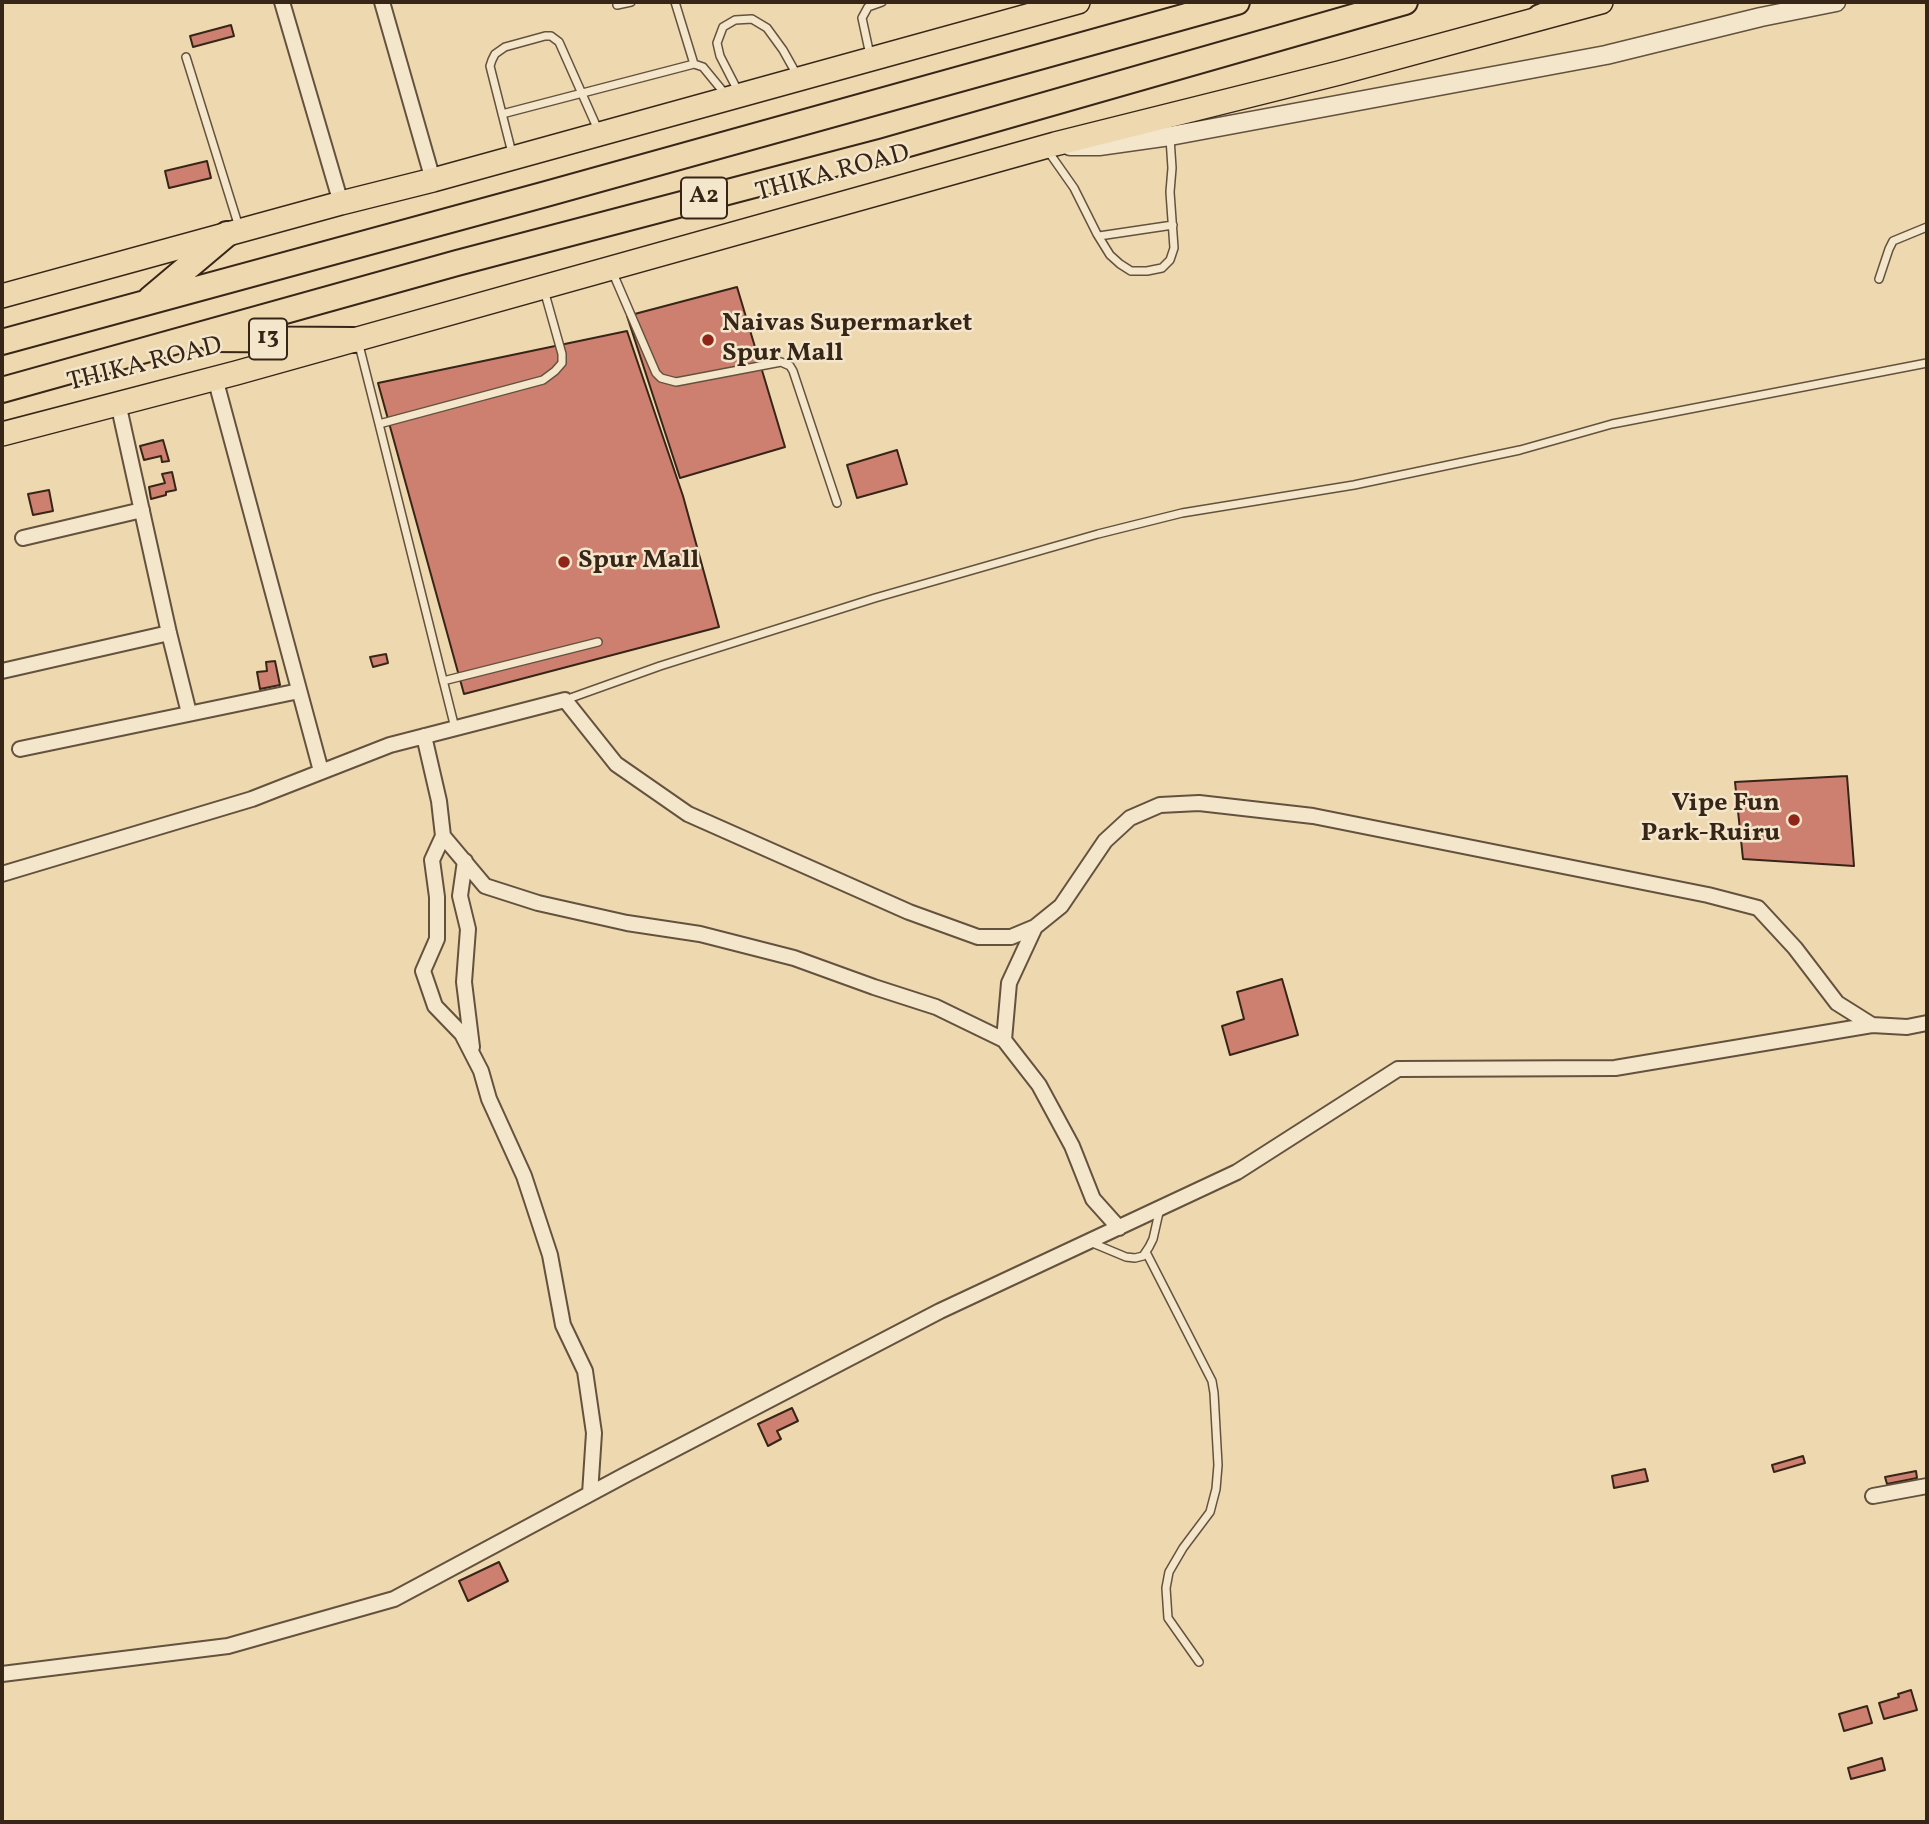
<!DOCTYPE html>
<style>
body{margin:0}
#map{position:relative;width:1929px;height:1824px;overflow:hidden;background:#edd8af;font-family:Vollkorn,serif}
canvas{display:block}
.frame{position:absolute;inset:0;border:4px solid #372518;pointer-events:none}
</style>
<div id="map">
<canvas width="1929" height="1824"></canvas>
<div class="frame"></div>
</div>
<script>
const g = document.querySelector('canvas').getContext('2d');
g.lineJoin = 'round';
function paint(path, color) {
  g.fillStyle = color;
  g.fill(path, 'evenodd');
}
function toPath(rows) {
  const path = new Path2D();
  for (const r of rows) {
    path.moveTo(r[0], r[1]);
    for (let i = 2; i < r.length; i += 2) path.lineTo(r[i], r[i + 1]);
  }
  return path;
}
function stroke(path, color, width, dash) {
  g.strokeStyle = color;
  g.lineWidth = width;
  g.lineCap = dash ? 'butt' : 'round';
  g.setLineDash(dash || []);
  g.stroke(path);
}
function label(font, color, halo, rows, align = 'center') {
  g.font = font + ' Vollkorn,serif';
  g.lineWidth = 5;
  g.setLineDash([]);
  g.textBaseline = 'middle';
  g.strokeStyle = halo;
  g.fillStyle = color;
  for (const [text, x, y, turn = 0] of rows) {
    g.save();
    g.translate(x, y);
    g.rotate((+turn || 0) * Math.PI / 180);
    g.textAlign = isNaN(turn) ? turn : align;
    if (halo) g.strokeText(text, 0, 0);
    g.fillText(text, 0, 0);
    g.restore();
  }
}
const building = toPath([
 [231,25,234,36,193,47,190,36,231,25],
 [207,161,211,178,169,188,165,171,207,161],
 [737,287,785,447,680,478,627,316,737,287],
 [627,331,683,496,719,627,464,694,378,383,627,331],
 [163,440,169,461,162,462,161,456,144,460,140,446,163,440],
 [897,450,907,484,857,498,847,465,897,450],
 [172,472,176,490,166,492,166,495,151,499,149,487,165,483,162,474,172,472],
 [49,490,53,511,33,515,28,494,49,490],
 [386,654,388,663,373,667,370,657,386,654],
 [275,661,280,685,260,689,257,672,267,671,266,662,275,661],
 [1847,776,1854,866,1743,859,1735,782,1847,776],
 [1282,979,1298,1035,1230,1055,1222,1026,1244,1019,1237,992,1282,979],
 [792,1408,798,1421,777,1431,781,1439,768,1446,758,1424,792,1408],
 [1803,1456,1805,1463,1774,1472,1772,1465,1803,1456],
 [1645,1469,1648,1481,1614,1488,1612,1476,1645,1469],
 [1916,1471,1917,1478,1887,1484,1885,1477,1916,1471],
 [499,1562,508,1581,468,1601,459,1581,499,1562],
 [1911,1690,1917,1710,1884,1719,1879,1703,1899,1697,1898,1694,1911,1690],
 [1867,1706,1872,1723,1844,1731,1839,1714,1867,1706],
 [1882,1758,1885,1770,1851,1779,1848,1768,1882,1758]
]);
paint(building, '#cd8070');
stroke(building, '#372518', 2);
const service = toPath([
 [675,2,694,64],
 [617,5,631,2],
 [870,55,862,18,868,7,882,2],
 [186,57,239,227],
 [738,91,720,56,717,43,723,27,735,20,752,19,767,28,783,50,797,75],
 [502,114,694,64,703,67,726,95],
 [1048,151,1074,188,1097,234,1110,255,1120,264,1131,271,1147,271,1162,268,1170,260,1174,248,1170,192,1172,168,1170,138],
 [512,153,492,74,490,66,492,60,495,54,505,47,545,36,551,36,559,42,599,132],
 [1099,236,1173,225],
 [612,271,656,373,661,378,676,382,781,362,790,366,793,371,837,503],
 [1879,279,1889,249,1893,241,1927,227],
 [358,341,379,424,543,380,555,371,562,363,562,354,544,290],
 [379,424,455,728],
 [443,681,598,642],
 [565,700,660,666,875,598,1098,534,1182,513,1354,485,1520,450,1612,424,1927,363],
 [1090,1242,1126,1257,1135,1258,1143,1256,1149,1247,1153,1239,1160,1208],
 [1146,1252,1212,1381,1214,1393,1218,1465,1216,1489,1210,1512,1183,1548,1169,1572,1166,1588,1168,1618,1199,1662]
]);
const minor = toPath([
 [282,2,341,203],
 [382,2,433,180],
 [215,378,321,771],
 [118,403,169,633,189,713],
 [23,538,142,510],
 [2,671,169,633],
 [424,736,439,801,443,836,485,886,538,903,627,923,700,934,794,958,874,987,936,1007,1004,1040,1039,1085,1072,1146,1093,1199,1119,1228],
 [20,749,299,691],
 [443,836,432,860,437,897,437,939,423,971,435,1006,462,1034,481,1071,489,1099,524,1176,550,1255,563,1325,585,1371,594,1433,590,1494],
 [465,861,460,896,468,929,464,982,472,1047],
 [2,874,252,799,390,745,565,700,616,764,688,814,909,912,978,937,1011,937,1035,927,1061,906,1105,841,1130,818,1160,805,1199,803,1313,816,1708,895,1758,908,1795,948,1837,1003,1872,1025,1907,1027,1927,1023],
 [1004,1040,1009,983,1035,927],
 [1873,1496,1927,1486],
 [2,1674,228,1646,394,1599,627,1474,940,1311,1237,1172,1398,1069,1615,1068,1872,1025]
]);
const tertiary = toPath([
 [1070,146,1099,146,1170,136,1606,55,1761,17,1836,2]
]);
const primary = toPath([
 [2,296,341,203,433,180,1078,2],
 [2,434,236,373,1055,144,1339,73,1601,2]
]);
const trunk = toPath([
 [1540,17,1577,2],
 [150,299,227,234],
 [211,339,354,340],
 [2,342,546,194,1237,2],
 [2,390,457,263,884,151,1405,2]
]);
stroke(service, '#64523e', 10);
stroke(minor, '#64523e', 18);
stroke(tertiary, '#64523e', 21);
stroke(primary, '#372518', 26);
stroke(trunk, '#372518', 28);
stroke(service, '#f3e6cb', 7);
stroke(minor, '#f3e6cb', 14);
stroke(tertiary, '#f3e6cb', 18);
stroke(primary, '#edd8af', 23);
stroke(trunk, '#edd8af', 24);
for (const [x, y, r, color] of [
 [708,340,7,"#8f2418"],
 [564,562,7,"#8f2418"],
 [1794,820,7,"#8f2418"]
]) {
  const dot = new Path2D();
  dot.arc(x, y, r, 0, 2 * Math.PI);
  g.fillStyle = color;
  g.fill(dot);
  stroke(dot, '#f3e6cb', 2.5);
}
for (const [x, y, w] of [
 [704,198,46],
 [268,339,38]
]) {
  const box = new Path2D();
  box.roundRect(x - w / 2, y - 20.5, w, 41, 5);
  g.fillStyle = '#f3e6cb';
  g.fill(box);
  stroke(box, '#372518', 2);
}
label('bold 24px', '#372518', null, [
 ["A2",704,198],
 ["13",268,339]
]);
label('26px', '#372518', '#f3e6cb', [
 ["THIKA ROAD",833,175,-15],
 ["THIKA ROAD",145,366,-14]
]);
label('bold 26px', '#372518', '#f3e6cb', [
 ["Naivas Supermarket",722,325],
 ["Spur Mall",722,355],
 ["Spur Mall",578,562],
 ["Vipe Fun",1780,805,"right"],
 ["Park-Ruiru",1780,835,"right"]
], 'left');
</script>
